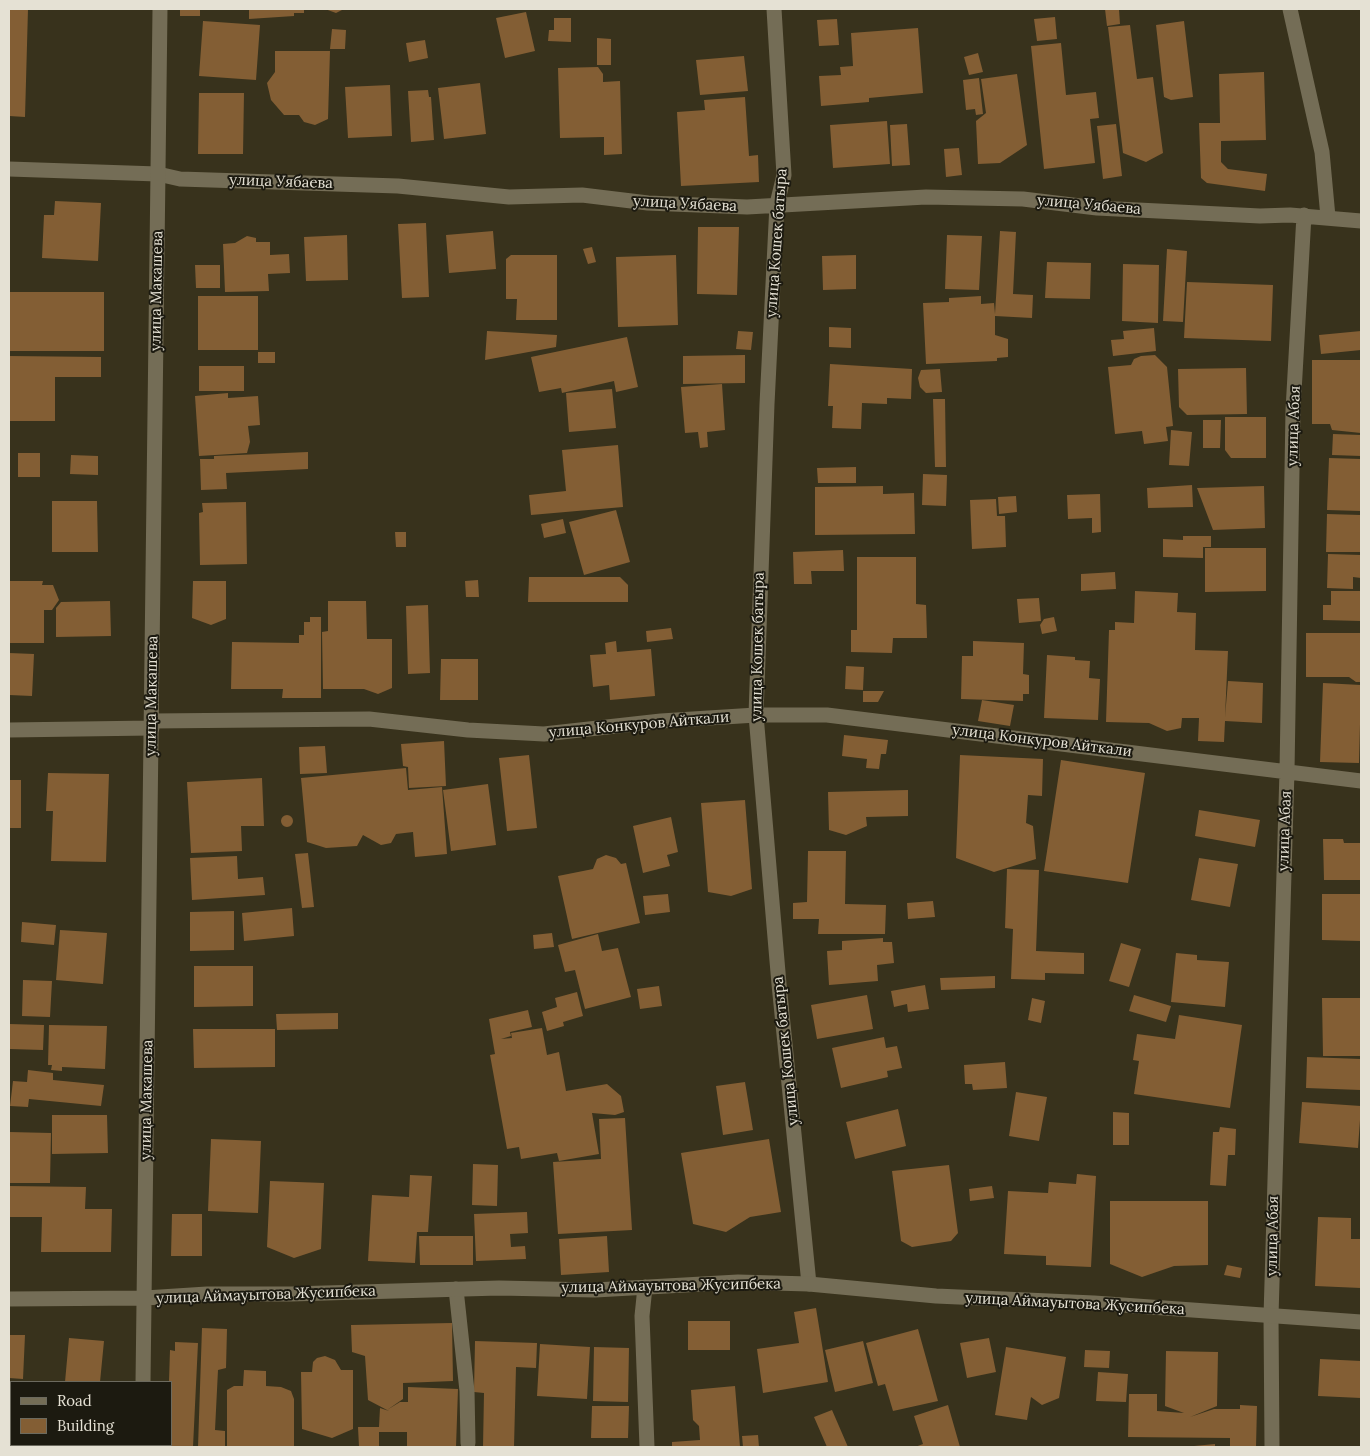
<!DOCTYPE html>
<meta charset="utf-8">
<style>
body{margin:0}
#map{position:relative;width:1370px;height:1456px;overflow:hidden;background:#38321c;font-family:Lora,serif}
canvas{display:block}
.frame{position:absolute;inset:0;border:10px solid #e5e1d4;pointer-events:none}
.legend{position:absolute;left:10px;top:1381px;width:162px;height:65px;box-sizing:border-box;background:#1c1a10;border:1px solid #6c6a5e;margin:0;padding:6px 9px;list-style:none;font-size:15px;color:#e5e1d4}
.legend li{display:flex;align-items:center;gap:10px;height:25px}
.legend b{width:25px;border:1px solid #6c6a5e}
</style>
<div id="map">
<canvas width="1370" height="1456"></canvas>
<div class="frame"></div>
<ul class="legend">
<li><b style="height:6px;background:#746d56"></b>Road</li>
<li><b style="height:14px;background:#835e34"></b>Building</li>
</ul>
</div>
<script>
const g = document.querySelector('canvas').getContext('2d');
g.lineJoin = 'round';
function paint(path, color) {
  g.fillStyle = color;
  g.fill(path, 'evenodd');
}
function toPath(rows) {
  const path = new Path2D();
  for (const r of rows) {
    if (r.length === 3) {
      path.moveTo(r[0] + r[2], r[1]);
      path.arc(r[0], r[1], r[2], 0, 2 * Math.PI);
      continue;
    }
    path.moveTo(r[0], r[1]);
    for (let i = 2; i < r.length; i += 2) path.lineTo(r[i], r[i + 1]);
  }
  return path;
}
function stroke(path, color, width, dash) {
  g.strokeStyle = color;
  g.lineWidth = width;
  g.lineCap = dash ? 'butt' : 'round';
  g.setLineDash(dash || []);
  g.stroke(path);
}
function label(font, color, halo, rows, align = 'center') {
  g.font = font + ' Lora,serif';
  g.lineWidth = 4;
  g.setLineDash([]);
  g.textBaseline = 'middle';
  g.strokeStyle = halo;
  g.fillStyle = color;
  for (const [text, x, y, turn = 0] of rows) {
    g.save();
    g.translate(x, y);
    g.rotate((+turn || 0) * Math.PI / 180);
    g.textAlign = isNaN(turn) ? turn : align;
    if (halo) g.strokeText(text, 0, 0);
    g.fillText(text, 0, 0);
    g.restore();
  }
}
paint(toPath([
 [9,9,28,9,25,117,9,116],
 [180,9,200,9,200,16,180,16],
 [249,9,304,9,304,13,294,13,294,16,249,19],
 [325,9,344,9,336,13],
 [1105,9,1119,9,1120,24,1107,26],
 [526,12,535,51,505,58,496,18],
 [1055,17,1057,39,1037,41,1034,19],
 [554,18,571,18,571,42,548,41,549,30,554,30],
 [837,19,839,45,819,46,817,20],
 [203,21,260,25,256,80,199,76],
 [1184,21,1193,97,1171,100,1164,97,1156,25],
 [1130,25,1137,79,1153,77,1163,153,1146,162,1123,153,1108,27],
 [918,28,923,93,869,98,869,102,821,106,819,76,841,75,840,67,853,66,851,33],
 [332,29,346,30,345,49,330,49],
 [597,38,611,39,611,65,597,65],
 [425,40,428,58,409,62,406,43],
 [1061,43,1066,95,1096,92,1099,118,1090,119,1095,163,1044,169,1031,46],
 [275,51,330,51,328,119,315,125,304,122,299,115,284,115,271,100,267,83,275,72],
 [978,53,983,72,969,75,964,57],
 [744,56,748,91,700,95,696,60],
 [598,67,603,74,603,82,620,81,622,154,604,155,604,137,560,138,558,68],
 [1264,72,1266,140,1221,141,1221,162,1228,169,1267,174,1265,191,1207,183,1201,178,1199,123,1220,123,1219,74],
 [1017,74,1027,145,1000,163,978,164,976,121,986,113,981,79],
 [979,78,983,114,976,115,975,109,966,110,963,80],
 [480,83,486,134,444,139,438,88],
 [390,85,392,136,348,138,345,87],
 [428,90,429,97,431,97,434,140,411,142,408,91],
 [199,93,244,93,243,154,198,154],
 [745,97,749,156,758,155,759,182,681,186,677,112,705,110,704,100],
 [887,121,890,164,833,168,830,125],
 [907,124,910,165,892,166,890,125],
 [1116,124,1122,176,1103,179,1097,126],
 [959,148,962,175,946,177,944,149],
 [55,201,101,203,98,261,42,258,44,215,54,215],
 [426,223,429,297,402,298,398,224],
 [698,227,739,227,737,295,697,294],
 [493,231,496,269,449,273,446,235],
 [1000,231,1016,232,1013,294,1033,295,1032,318,995,316,995,335,1008,339,1008,357,997,358,997,361,926,364,923,303,949,302,949,298,981,296,981,304,994,303,995,314],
 [347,235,348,280,306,281,304,237],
 [947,235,982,236,979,290,945,289],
 [247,236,256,238,256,242,270,242,270,255,289,254,290,273,268,274,269,291,225,292,223,244,235,243],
 [592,247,596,262,588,264,583,249],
 [1167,249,1187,251,1183,322,1163,321],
 [511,255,557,255,557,320,516,320,517,299,506,299,506,259],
 [676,255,678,325,618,327,616,257],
 [856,255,856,289,823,290,822,256],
 [1047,262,1091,263,1090,299,1045,298],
 [1123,264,1159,265,1158,323,1122,321],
 [195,265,220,265,220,288,196,288],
 [1187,282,1273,285,1271,341,1184,338],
 [9,292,104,292,104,351,9,351],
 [198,296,258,296,258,350,198,350],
 [829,327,851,328,851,348,829,347],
 [1154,328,1156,351,1113,356,1111,340,1124,339,1123,331],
 [487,331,557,335,556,347,485,360],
 [738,331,753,332,751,350,736,349],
 [1361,331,1361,350,1321,354,1319,335],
 [627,337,638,387,616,392,614,381,562,393,561,388,539,392,531,357],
 [258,352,275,352,275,363,258,363],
 [745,355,745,383,683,384,683,356],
 [1155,355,1167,367,1173,426,1166,427,1168,441,1144,444,1142,431,1115,434,1108,367,1131,365,1134,359,1141,356],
 [9,356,101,357,101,377,55,377,55,421,9,421],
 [1312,360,1361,360,1361,433,1332,430,1330,424,1312,424],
 [830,364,912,369,911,399,887,398,887,404,862,403,861,429,832,428,833,406,828,406],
 [199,366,244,366,244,391,199,391],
 [1246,368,1247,414,1187,415,1179,407,1178,369],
 [940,369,942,392,926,393,920,387,918,378,921,370],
 [722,384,725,430,707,432,708,447,700,448,698,432,685,433,681,387],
 [612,389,616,428,569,432,566,393],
 [228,393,228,398,258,396,260,425,248,426,250,442,247,453,199,456,195,396],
 [933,399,945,399,946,467,935,467],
 [1225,417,1266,417,1266,458,1231,458,1225,450],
 [1203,420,1221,420,1220,448,1203,448],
 [1171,430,1192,432,1189,466,1169,465],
 [1333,434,1361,435,1361,456,1332,455],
 [618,445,623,507,531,515,529,495,566,491,562,450],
 [308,452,308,469,226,473,227,489,201,490,200,459,214,459,214,456],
 [18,453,40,453,40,477,18,477],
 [71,455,98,456,98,475,70,474],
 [1329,458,1361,459,1361,511,1327,510],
 [856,467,856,483,818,483,817,468],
 [923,474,947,475,946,506,922,505],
 [1192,485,1193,507,1148,508,1147,488],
 [883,486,883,494,914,493,915,534,815,535,815,487],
 [1264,486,1265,528,1213,530,1197,488],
 [1100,494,1101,532,1092,533,1092,518,1068,519,1067,495],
 [1016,496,1017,512,999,514,998,497],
 [996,499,997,516,1005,516,1006,547,972,549,970,500],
 [52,501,97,501,98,552,52,552],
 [246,502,247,564,200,565,199,513,203,512,202,503],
 [616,510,630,562,584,575,569,522],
 [1327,514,1361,515,1361,552,1326,552],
 [563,519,566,533,544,538,541,524],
 [395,532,406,532,406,547,396,547],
 [1183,536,1211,536,1211,547,1203,547,1203,558,1163,557,1163,539,1183,540],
 [1205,548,1266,548,1266,591,1205,592],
 [843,550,844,571,811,571,812,584,794,584,793,552],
 [1328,554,1361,555,1361,578,1353,577,1353,589,1327,588],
 [857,557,916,557,916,604,926,605,927,638,893,638,892,653,851,652,851,630,857,630],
 [1115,572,1116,589,1081,591,1081,574],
 [529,577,620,577,628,585,628,602,528,602],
 [478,580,479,597,466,597,465,581],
 [9,581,43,581,42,585,53,585,59,600,52,610,44,610,44,643,9,643],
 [193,581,226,581,226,619,211,625,192,618],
 [1135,591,1178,593,1177,612,1196,613,1195,650,1228,651,1225,717,1228,681,1263,683,1262,723,1225,721,1224,742,1198,741,1199,718,1182,718,1181,728,1167,731,1149,723,1106,722,1109,630,1115,630,1115,622,1134,623],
 [1331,591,1361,591,1361,621,1323,620,1323,605,1331,605],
 [1039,598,1041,621,1019,623,1017,599],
 [110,601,111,636,56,637,56,608,61,602],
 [328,601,366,601,367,639,392,639,392,688,378,694,364,689,323,689,322,632,328,631],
 [428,605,430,673,408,674,406,606],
 [310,617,321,617,321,698,282,698,283,689,231,689,232,642,299,643,299,635,304,635,304,622,310,622],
 [1054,617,1057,631,1042,634,1040,625,1044,619],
 [671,628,673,639,647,642,646,631],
 [1306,633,1361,633,1361,682,1356,682,1349,677,1306,677],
 [616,641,617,652,651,649,655,696,610,700,609,685,593,687,590,655,606,654,605,643],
 [973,641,1024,643,1023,674,1029,675,1029,694,1023,694,1023,701,961,699,962,656,973,656],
 [9,653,34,654,32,696,9,695],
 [1047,655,1075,657,1075,660,1090,661,1089,678,1100,679,1098,720,1044,718],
 [441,659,478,659,478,700,440,700],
 [846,666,864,667,863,690,845,689],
 [1323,683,1361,685,1359,763,1320,762],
 [863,691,884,691,878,702,863,702],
 [982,700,1014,705,1010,726,978,721],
 [844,735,888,740,886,754,881,754,879,769,866,768,867,759,842,756],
 [444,741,446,786,409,788,408,767,403,766,401,744],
 [325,746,327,773,300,774,299,747],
 [529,755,537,828,507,831,499,758],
 [960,755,1043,759,1042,796,1028,795,1026,823,1033,826,1036,859,994,872,956,858],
 [1061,760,1145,773,1128,883,1044,871],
 [406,768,408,790,442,787,447,854,415,857,413,832,396,834,391,843,381,845,363,835,357,846,326,848,307,842,301,778],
 [48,773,109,774,106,862,51,861,53,811,46,811],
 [262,778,264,826,241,826,242,851,191,853,187,782],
 [9,780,21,780,21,828,9,828],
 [488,784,496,845,451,851,443,790],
 [908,790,908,816,866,817,867,826,846,835,829,830,828,792],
 [745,800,752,889,731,896,708,892,701,803],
 [1199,810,1260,820,1255,847,1195,836],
 [287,821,6],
 [671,817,678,852,667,855,670,866,643,873,633,826],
 [1323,839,1343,839,1344,843,1361,843,1361,880,1324,880],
 [808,851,846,851,845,904,886,905,885,934,818,934,819,919,793,919,793,903,807,902],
 [308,853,314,907,302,908,295,854],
 [606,855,616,858,621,864,626,863,640,923,572,939,558,876,593,869,597,859],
 [237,856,238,879,263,877,265,895,192,900,190,858],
 [1199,858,1238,864,1230,907,1191,900],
 [1007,869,1039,870,1036,951,1084,953,1084,974,1045,973,1045,980,1011,979,1013,929,1005,928],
 [668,894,670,912,645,915,643,896],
 [1322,894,1361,894,1361,941,1322,940],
 [933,901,935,917,908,919,907,903],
 [292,908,294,936,244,941,242,913],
 [234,911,234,950,190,951,190,912],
 [22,922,56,925,54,945,21,942],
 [60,930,107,933,103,984,56,980],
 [552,933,554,947,534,949,533,935],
 [598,934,602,951,618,948,631,997,585,1009,575,970,565,972,558,945],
 [883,938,883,942,892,942,894,963,877,965,878,981,829,985,827,951,842,950,842,941],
 [1121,943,1141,949,1129,987,1109,981],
 [1176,953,1197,955,1197,960,1229,962,1225,1007,1171,1002],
 [194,966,253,966,253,1006,194,1007],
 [995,976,995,988,941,990,940,978],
 [23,980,52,981,50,1017,22,1016],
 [925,985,929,1009,908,1012,907,1004,894,1007,891,991],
 [659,986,662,1006,640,1009,637,989],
 [577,992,583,1016,563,1022,564,1026,547,1031,542,1012,557,1007,555,998],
 [867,995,873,1029,817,1039,811,1005],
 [1134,995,1171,1006,1166,1022,1129,1011],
 [1032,998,1045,1001,1041,1023,1028,1020],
 [1322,998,1361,998,1361,1056,1323,1056],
 [528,1010,532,1027,510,1032,511,1036,501,1039,512,1038,511,1033,542,1028,547,1055,559,1052,566,1091,607,1084,621,1096,624,1112,615,1115,592,1113,599,1154,559,1161,557,1153,521,1159,519,1147,507,1149,490,1055,495,1054,489,1019],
 [338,1013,338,1029,277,1030,276,1014],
 [1179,1015,1242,1025,1230,1108,1134,1094,1139,1061,1133,1060,1137,1034,1175,1039],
 [9,1024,44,1025,43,1050,10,1049],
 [49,1025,107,1026,105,1069,62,1067,62,1071,51,1070,52,1065,48,1065],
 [193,1029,275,1029,275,1067,194,1068],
 [884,1037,886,1048,897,1046,902,1068,887,1071,888,1077,841,1088,832,1048],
 [1307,1057,1361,1059,1361,1090,1306,1088],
 [1005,1062,1007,1088,973,1090,972,1084,965,1084,964,1065],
 [28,1070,53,1073,53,1080,104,1085,101,1106,29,1099,28,1107,10,1106,13,1081,27,1082],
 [745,1082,753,1130,723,1135,716,1086],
 [1016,1092,1047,1097,1039,1141,1009,1136],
 [1302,1102,1361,1106,1358,1148,1299,1143],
 [898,1109,906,1146,855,1159,846,1122],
 [1113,1112,1129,1113,1129,1145,1113,1145],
 [52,1115,107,1115,108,1153,52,1154],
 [625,1118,632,1230,558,1234,553,1162,601,1159,599,1119],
 [1220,1127,1236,1129,1235,1155,1228,1155,1226,1186,1210,1185,1213,1132,1219,1132],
 [9,1132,51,1133,50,1183,9,1183],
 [211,1139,261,1141,258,1213,208,1211],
 [769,1139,781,1212,750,1217,726,1232,693,1224,681,1153],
 [473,1164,498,1165,497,1206,472,1205],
 [949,1165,958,1233,951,1241,912,1247,901,1241,892,1171],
 [1077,1174,1096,1176,1091,1267,1046,1265,1046,1256,1004,1254,1008,1191,1048,1193,1049,1182,1076,1184],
 [410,1175,432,1176,428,1232,417,1232,415,1263,368,1261,372,1195,409,1197],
 [270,1181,324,1183,321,1249,294,1258,267,1247],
 [9,1186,86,1187,85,1209,112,1209,111,1252,41,1252,42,1217,9,1217],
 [992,1186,994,1198,970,1201,969,1189],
 [1110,1201,1208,1201,1208,1265,1174,1266,1142,1277,1110,1264],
 [527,1212,528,1233,510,1234,511,1247,525,1246,526,1259,476,1261,474,1214],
 [172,1214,202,1214,202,1256,171,1256],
 [1318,1217,1351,1218,1351,1239,1361,1239,1361,1288,1315,1286],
 [419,1236,473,1236,473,1265,420,1265],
 [607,1236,609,1272,561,1275,559,1239],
 [1227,1265,1242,1268,1240,1278,1224,1275],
 [816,1308,828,1382,763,1393,757,1349,799,1343,794,1312],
 [688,1321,730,1321,730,1350,688,1350],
 [452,1323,453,1381,403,1383,403,1399,387,1410,368,1400,365,1356,352,1352,351,1325],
 [202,1328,227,1329,226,1368,218,1370,215,1430,225,1431,225,1447,198,1447],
 [918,1329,938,1401,893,1411,885,1384,878,1386,866,1343],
 [9,1335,25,1335,23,1379,9,1378],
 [69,1338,104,1341,100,1382,65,1382],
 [989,1338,996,1372,967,1378,960,1343],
 [475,1341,537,1343,536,1368,516,1367,514,1447,483,1447,484,1393,474,1392],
 [863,1341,873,1383,835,1392,825,1350],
 [175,1342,198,1343,193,1447,166,1447,166,1445,171,1445,171,1382,169,1382,170,1350,175,1351],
 [540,1344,590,1347,587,1399,537,1396],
 [594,1347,629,1348,628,1402,593,1401],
 [1006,1347,1066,1357,1059,1398,1042,1405,1031,1397,1027,1420,995,1415],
 [1085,1350,1110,1351,1109,1368,1084,1367],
 [1166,1351,1218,1352,1217,1406,1190,1417,1214,1409,1240,1409,1240,1405,1257,1406,1256,1447,1230,1447,1230,1438,1128,1437,1129,1394,1157,1394,1157,1411,1184,1413,1165,1406],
 [325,1356,335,1360,341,1370,353,1370,353,1429,332,1438,302,1429,301,1372,312,1372,313,1362,317,1358],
 [1320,1359,1361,1361,1361,1398,1318,1396],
 [244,1370,266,1371,266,1386,281,1387,291,1391,294,1399,294,1447,227,1447,227,1390,234,1386,243,1386],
 [1098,1372,1128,1374,1126,1402,1096,1401],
 [735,1386,740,1447,672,1447,672,1442,700,1440,699,1426,693,1420,691,1390],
 [408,1387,458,1389,456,1447,407,1447,407,1432,379,1432,379,1447,359,1447,358,1427,379,1427,380,1408,389,1411,387,1410,400,1402,408,1402],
 [948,1405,960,1447,915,1447,923,1444,914,1416],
 [592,1406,629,1406,628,1438,591,1438],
 [832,1410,848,1447,827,1447,814,1417],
 [758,1435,759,1447,743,1447,742,1436],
 [1215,1444,1215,1447,1194,1447,1194,1446],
 [13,1445,93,1445,91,1447,14,1447]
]), '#835e34');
stroke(toPath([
 [456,1289,467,1391,468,1443]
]), '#746d56', 15);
stroke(toPath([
 [774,9,784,175,777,204,767,404,756,715,779,984,809,1284],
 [1290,9,1322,152,1328,217],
 [9,169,158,174,180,179,398,186,509,197,582,195,648,203,747,207,926,197,1023,199,1097,208,1260,216,1290,215,1361,221],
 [152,721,369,719,468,730,544,734,661,721,756,715,827,715,1361,781],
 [9,730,152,728],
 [1272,1447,1271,1316,1287,771,1293,410,1304,215]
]), '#746d56', 15);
stroke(toPath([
 [645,1287,642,1316,647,1447],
 [9,1299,145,1298,207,1294,291,1294,499,1288,595,1290,738,1282,809,1284,936,1296,1094,1303,1361,1322],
 [143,1382,160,9],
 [142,1447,142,1445]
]), '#746d56', 15);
label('15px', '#e5e1d4', '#1c1a10', [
 ["улица Уябаева",281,182,2],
 ["улица Уябаева",685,204,3],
 ["улица Уябаева",1089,205,5],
 ["улица Кошек батыра",777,243,-86],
 ["улица Макашева",157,291,-89],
 ["улица Абая",1294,426,-88],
 ["улица Кошек батыра",758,647,-89],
 ["улица Макашева",152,696,-89],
 ["улица Конкуров Айткали",639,725,-5],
 ["улица Конкуров Айткали",1042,741,7],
 ["улица Абая",1285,831,-88],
 ["улица Кошек батыра",786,1051,-96],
 ["улица Макашева",147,1100,-89],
 ["улица Абая",1273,1236,-89],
 ["улица Аймауытова Жусипбека",671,1286,-1],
 ["улица Аймауытова Жусипбека",266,1295,-2],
 ["улица Аймауытова Жусипбека",1075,1304,3]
]);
</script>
